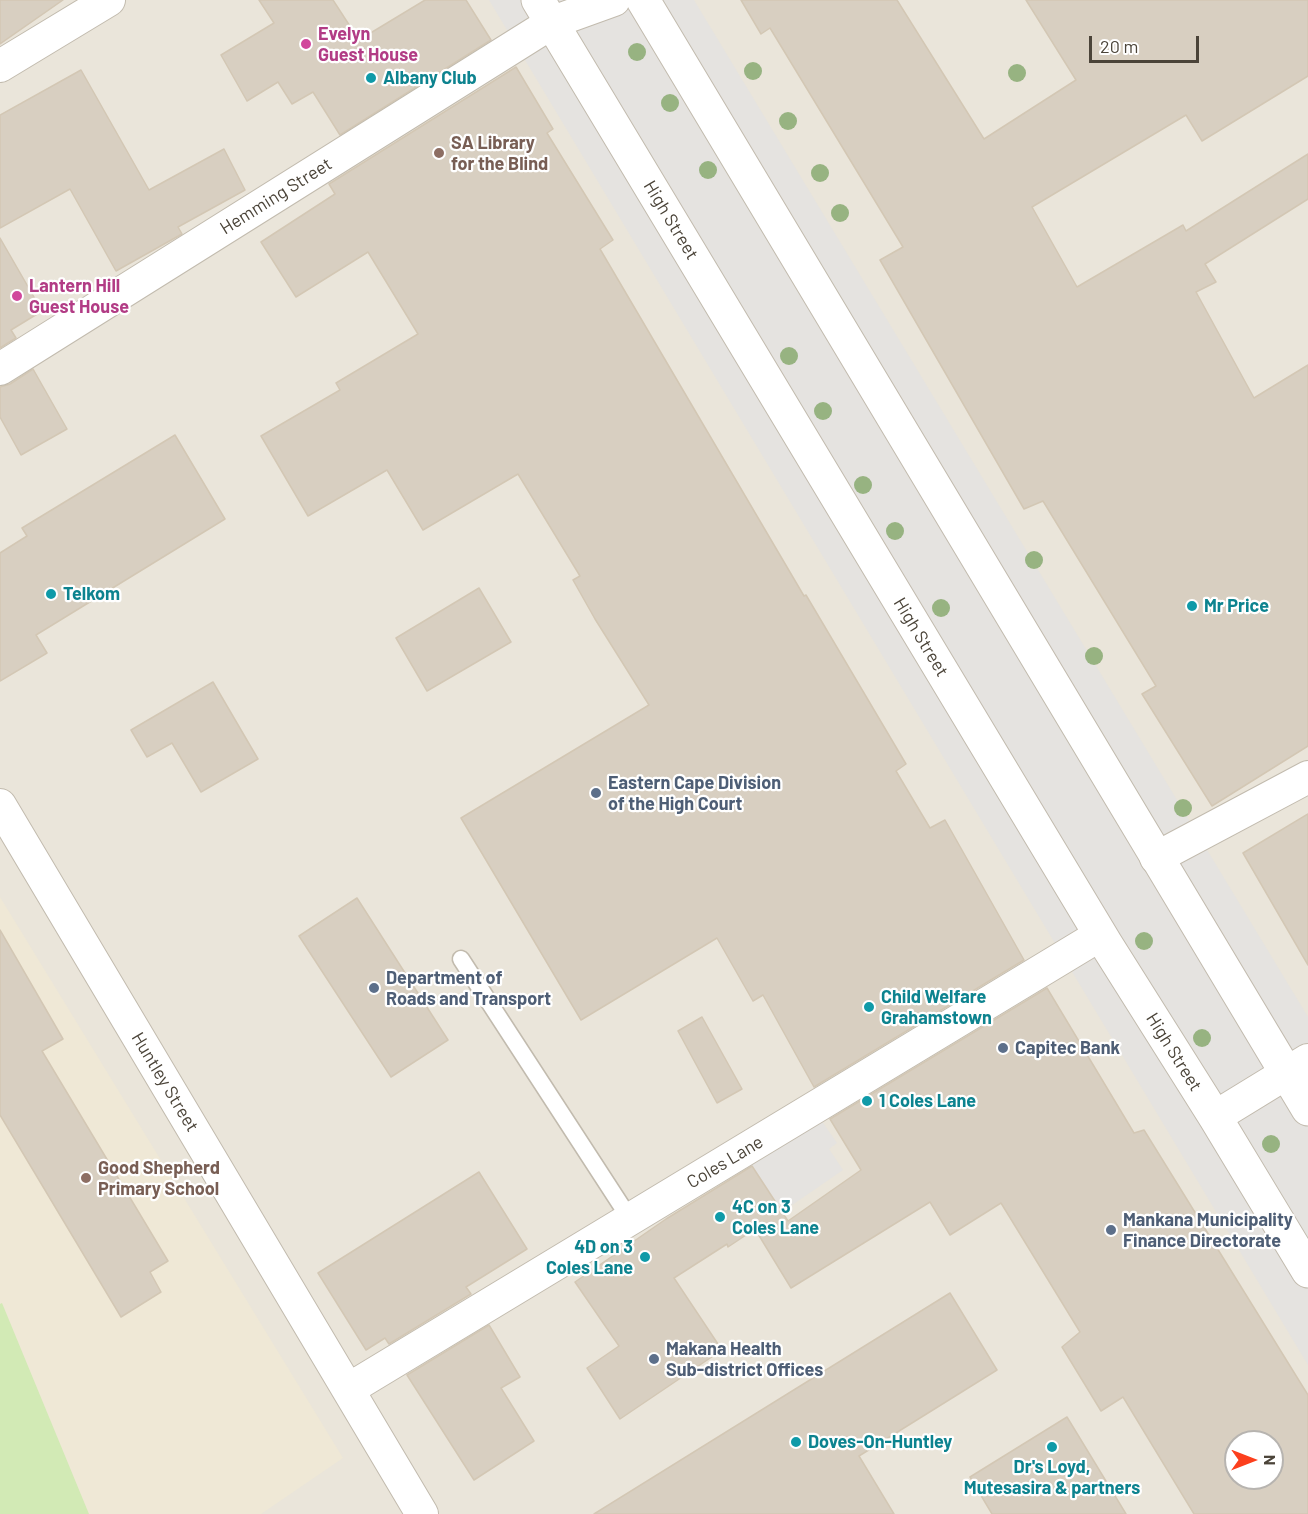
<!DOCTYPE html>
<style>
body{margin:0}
#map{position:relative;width:1308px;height:1514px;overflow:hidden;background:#f6f3ec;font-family:Barlow,sans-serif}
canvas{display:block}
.north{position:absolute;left:1224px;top:1430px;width:60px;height:60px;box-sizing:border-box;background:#fff;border:2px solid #b7b4b0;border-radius:50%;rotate:90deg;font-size:16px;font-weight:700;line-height:24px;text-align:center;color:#4b4439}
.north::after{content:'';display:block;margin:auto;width:21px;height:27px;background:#fc3f1d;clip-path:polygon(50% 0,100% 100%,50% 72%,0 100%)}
.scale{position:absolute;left:1089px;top:36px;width:110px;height:27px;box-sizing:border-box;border:3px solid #4b4439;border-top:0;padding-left:8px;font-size:18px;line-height:21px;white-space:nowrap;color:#4b4439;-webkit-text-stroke:4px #fff;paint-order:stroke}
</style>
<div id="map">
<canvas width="1308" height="1514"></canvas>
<div class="north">N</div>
<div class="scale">20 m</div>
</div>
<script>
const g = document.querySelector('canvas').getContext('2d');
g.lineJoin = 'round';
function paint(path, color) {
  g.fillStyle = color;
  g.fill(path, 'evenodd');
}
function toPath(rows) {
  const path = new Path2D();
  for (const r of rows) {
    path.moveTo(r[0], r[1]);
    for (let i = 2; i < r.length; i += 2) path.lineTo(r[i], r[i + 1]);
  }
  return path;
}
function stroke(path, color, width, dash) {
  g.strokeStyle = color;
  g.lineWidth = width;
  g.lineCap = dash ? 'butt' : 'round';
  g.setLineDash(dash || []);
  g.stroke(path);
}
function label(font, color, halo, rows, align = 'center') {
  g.font = font + ' Barlow,sans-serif';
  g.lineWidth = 4.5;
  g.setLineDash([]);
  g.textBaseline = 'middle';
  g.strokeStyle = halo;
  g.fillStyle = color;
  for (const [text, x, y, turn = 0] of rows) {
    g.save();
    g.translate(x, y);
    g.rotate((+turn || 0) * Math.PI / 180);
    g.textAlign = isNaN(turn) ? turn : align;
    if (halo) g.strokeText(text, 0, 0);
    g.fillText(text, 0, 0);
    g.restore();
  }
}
paint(toPath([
 [0,0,1308,0,1308,1514,0,1514],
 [1236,1442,1272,1442,1272,1478,1236,1478]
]), '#eae5da');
paint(toPath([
 [0,897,343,1458,261,1514,0,1514]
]), '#efe8d6');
paint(toPath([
 [2,1303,89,1514,0,1514,0,1304]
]), '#d2eab5');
paint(toPath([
 [489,0,694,0,1308,1017,1308,1365],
 [819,1117,837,1143,829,1149,843,1170,782,1212,750,1163]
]), '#e5e3e0');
const building = toPath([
 [0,0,63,0,0,44,0,0],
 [259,0,333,0,359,40,425,0,466,0,491,40,340,135,313,92,292,104,278,82,247,101,221,55,274,23,259,0],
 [741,0,897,0,984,139,1076,80,1026,0,1308,0,1308,76,1202,141,1186,115,1032,207,1077,287,1183,225,1186,231,1308,154,1308,199,1205,264,1216,282,1196,292,1254,398,1308,365,1308,746,1212,806,1142,694,1156,686,1043,501,1024,509,880,260,903,247,770,28,761,34,741,0],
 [516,67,553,129,547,133,613,240,600,249,804,596,806,595,906,764,896,771,930,828,945,820,1024,960,814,1087,763,995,753,1001,717,938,581,1020,461,818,649,705,595,619,573,580,580,576,518,474,423,530,387,470,308,516,261,436,340,390,336,383,418,334,368,252,296,297,261,242,335,194,329,184,516,67],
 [81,70,149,190,224,149,245,190,178,227,182,234,116,271,70,189,0,228,0,115,81,70],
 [0,238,42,311,11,330,16,338,0,348,0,238],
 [33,369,67,429,21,455,0,417,0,387,10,384,33,369],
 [175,435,225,519,36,635,47,653,0,681,0,553,27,536,22,528,175,435],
 [479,588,511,642,427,691,396,638,479,588],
 [213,682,258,759,201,792,172,743,147,757,131,730,213,682],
 [1308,814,1308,965,1243,853,1308,814],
 [357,898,448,1040,391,1077,299,936,357,898],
 [0,930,63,1039,42,1051,168,1261,150,1272,161,1292,121,1317,0,1115,0,930],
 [1047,988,1134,1133,1144,1130,1308,1395,1308,1514,1194,1514,1123,1397,1101,1411,1062,1347,1080,1332,1001,1203,950,1235,930,1202,791,1288,755,1229,728,1247,727,1244,674,1278,722,1350,620,1419,587,1368,619,1346,575,1282,666,1219,752,1166,788,1221,861,1170,830,1119,1047,988],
 [1236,1442,1272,1442,1272,1478,1236,1478,1236,1442],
 [702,1017,742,1089,717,1103,678,1031,702,1017],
 [479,1172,527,1249,466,1287,471,1294,389,1344,385,1338,366,1350,318,1273,479,1172],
 [950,1293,997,1370,859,1456,894,1514,594,1514,950,1293],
 [489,1325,520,1377,501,1388,534,1441,474,1480,407,1375,489,1325],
 [1067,1417,1126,1514,992,1514,970,1477,1067,1417]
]);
paint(building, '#d8cfc1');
stroke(building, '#d3c7b4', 1.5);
const service = toPath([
 [461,959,630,1219]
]);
const minor = toPath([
 [0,66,109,0],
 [0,369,553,22,614,0],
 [0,805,422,1514],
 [1156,858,1308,777],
 [1215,1117,1308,1060],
 [349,1389,1100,935]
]);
const tertiary = toPath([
 [538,0,1106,944,1215,1117,1308,1271],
 [643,0,1308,1109]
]);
stroke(service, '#c2bbae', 19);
stroke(minor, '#c2bbae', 34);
stroke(tertiary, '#c2bbae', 35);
stroke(service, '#fff', 16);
stroke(minor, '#fff', 32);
stroke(tertiary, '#fff', 33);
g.fillStyle = '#97b381';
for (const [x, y] of [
 [637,52],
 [753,71],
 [1017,73],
 [670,103],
 [788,121],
 [708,170],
 [820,173],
 [840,213],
 [789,356],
 [823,411],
 [863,485],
 [895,531],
 [1034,560],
 [941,608],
 [1094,656],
 [1183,808],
 [1144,941],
 [1202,1038],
 [1271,1144]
]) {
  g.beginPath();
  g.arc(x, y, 9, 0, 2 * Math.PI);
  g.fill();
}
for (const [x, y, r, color] of [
 [306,44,6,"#d1479c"],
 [371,78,6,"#0f9aa8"],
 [439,153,6,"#8d6e63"],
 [17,296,6,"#d1479c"],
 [51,594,6,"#0f9aa8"],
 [1192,606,6,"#0f9aa8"],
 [596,793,6,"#5c6f8a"],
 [374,988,6,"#5c6f8a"],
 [869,1007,6,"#0f9aa8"],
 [1003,1048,6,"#5c6f8a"],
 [867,1101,6,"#0f9aa8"],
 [86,1178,6,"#8d6e63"],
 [720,1217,6,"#0f9aa8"],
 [1111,1230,6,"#5c6f8a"],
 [645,1257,6,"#0f9aa8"],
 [654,1359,6,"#5c6f8a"],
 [796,1442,6,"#0f9aa8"],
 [1052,1447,6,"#0f9aa8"]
]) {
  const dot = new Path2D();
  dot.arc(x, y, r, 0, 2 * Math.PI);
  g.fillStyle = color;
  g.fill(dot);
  stroke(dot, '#fff', 2);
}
label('bold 18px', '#b23c85', '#fff', [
 ["Evelyn",318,34],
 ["Guest House",318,55],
 ["Lantern Hill",29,286],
 ["Guest House",29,307]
], 'left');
label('bold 18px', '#0d838f', '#fff', [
 ["Albany Club",383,78],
 ["Telkom",63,594],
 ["Mr Price",1204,606],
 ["Child Welfare",881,997],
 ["Grahamstown",881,1018],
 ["1 Coles Lane",879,1101],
 ["4C on 3",732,1207],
 ["Coles Lane",732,1228],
 ["4D on 3",633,1247,"right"],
 ["Coles Lane",633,1268,"right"],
 ["Doves-On-Huntley",808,1442],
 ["Dr's Loyd,",1052,1467,"center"],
 ["Mutesasira & partners",1052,1488,"center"]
], 'left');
label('bold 18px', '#785e54', '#fff', [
 ["SA Library",451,143],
 ["for the Blind",451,164],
 ["Good Shepherd",98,1168],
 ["Primary School",98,1189]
], 'left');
label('18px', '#4b4439', '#fff', [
 ["Hemming Street",276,196,-32],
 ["High Street",671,220,59],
 ["High Street",921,637,59],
 ["High Street",1174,1052,58],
 ["Huntley Street",165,1082,59],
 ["Coles Lane",725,1162,-31]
]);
label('bold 18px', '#4e5e75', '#fff', [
 ["Eastern Cape Division",608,783],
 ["of the High Court",608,804],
 ["Department of",386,978],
 ["Roads and Transport",386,999],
 ["Capitec Bank",1015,1048],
 ["Mankana Municipality",1123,1220],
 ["Finance Directorate",1123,1241],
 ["Makana Health",666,1349],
 ["Sub-district Offices",666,1370]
], 'left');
</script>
